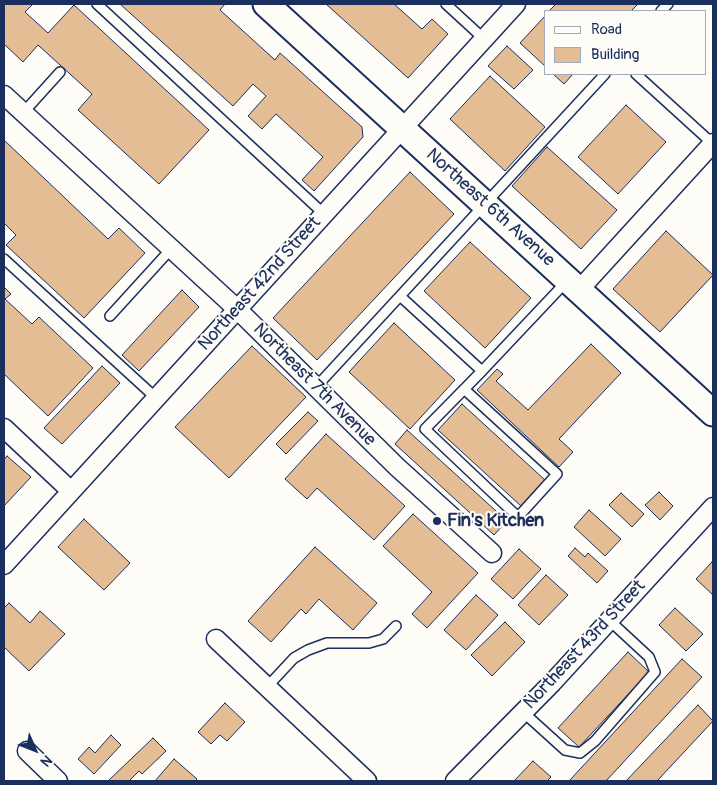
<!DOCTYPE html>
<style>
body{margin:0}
#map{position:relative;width:717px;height:785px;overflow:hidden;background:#fdfcf7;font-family:Pangolin,sans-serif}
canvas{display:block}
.frame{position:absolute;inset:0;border:5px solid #1b2f5e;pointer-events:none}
.legend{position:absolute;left:544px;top:10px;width:162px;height:65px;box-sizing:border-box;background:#fdfcf7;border:1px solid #a3aaba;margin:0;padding:6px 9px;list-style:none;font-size:15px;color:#1b2f5e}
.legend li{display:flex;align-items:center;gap:10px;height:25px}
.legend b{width:25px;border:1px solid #a3aaba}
.north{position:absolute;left:10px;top:725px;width:50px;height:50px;-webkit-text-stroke:4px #fdfcf7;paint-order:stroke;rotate:134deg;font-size:14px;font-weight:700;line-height:20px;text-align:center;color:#1b2f5e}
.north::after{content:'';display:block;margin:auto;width:18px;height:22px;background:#1b2f5e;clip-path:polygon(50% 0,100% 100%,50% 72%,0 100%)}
</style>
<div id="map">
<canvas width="717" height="785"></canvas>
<div class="frame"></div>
<ul class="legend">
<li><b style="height:6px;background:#fdfcf7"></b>Road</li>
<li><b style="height:14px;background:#e4bd94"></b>Building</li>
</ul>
<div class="north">N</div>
</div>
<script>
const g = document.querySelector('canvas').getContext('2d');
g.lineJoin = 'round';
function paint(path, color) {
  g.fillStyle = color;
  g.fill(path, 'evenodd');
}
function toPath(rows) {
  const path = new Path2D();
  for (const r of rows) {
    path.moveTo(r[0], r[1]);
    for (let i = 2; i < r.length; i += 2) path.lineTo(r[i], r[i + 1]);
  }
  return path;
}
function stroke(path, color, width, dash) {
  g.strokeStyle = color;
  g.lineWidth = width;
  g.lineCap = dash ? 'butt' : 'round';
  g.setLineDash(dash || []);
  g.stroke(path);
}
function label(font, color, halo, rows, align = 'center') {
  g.font = font + ' Pangolin,sans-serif';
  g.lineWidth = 4;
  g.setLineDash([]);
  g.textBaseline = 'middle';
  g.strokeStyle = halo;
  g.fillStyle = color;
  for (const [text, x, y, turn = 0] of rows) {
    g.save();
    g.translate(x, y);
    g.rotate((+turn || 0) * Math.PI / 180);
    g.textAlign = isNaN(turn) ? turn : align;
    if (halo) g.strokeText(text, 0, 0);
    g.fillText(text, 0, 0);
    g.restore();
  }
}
const building = toPath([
 [4,4,33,4,25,12,48,33,74,5,209,130,159,184,78,110,92,94,38,45,23,62,4,44,4,4],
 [120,4,225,4,220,10,275,60,280,53,362,127,363,137,314,191,302,180,323,157,276,114,262,129,248,116,266,96,253,84,233,106,120,4],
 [326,4,394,4,422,29,432,19,448,34,408,78,326,4],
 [556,4,638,4,631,11,549,11,556,4],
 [546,15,546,67,520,43,546,15],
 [507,46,533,70,514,89,488,66,507,46],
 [553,74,573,74,564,84,553,74],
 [490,76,545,127,505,171,450,119,490,76],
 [626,105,666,142,618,194,578,157,626,105],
 [4,140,108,239,119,228,145,253,84,318,6,245,16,235,4,223,4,140],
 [547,147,617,210,581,249,512,186,547,147],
 [410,172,454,214,317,360,273,318,410,172],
 [666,231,713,275,660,332,613,289,666,231],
 [470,242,531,298,485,348,424,291,470,242],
 [4,287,11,294,5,299,32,324,39,317,93,368,48,416,4,374,4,287],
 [182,290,199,307,139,371,122,355,182,290],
 [394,323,455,380,410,429,349,372,394,323],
 [591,344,621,373,559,439,573,452,559,467,477,390,497,369,503,374,496,381,528,410,591,344],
 [252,346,306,397,229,478,175,427,252,346],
 [102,366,120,383,62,444,44,428,102,366],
 [462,404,545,480,521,506,438,430,462,404],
 [308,412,318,421,286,454,276,444,308,412],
 [407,430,507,521,494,535,395,444,407,430],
 [326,434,405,506,374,540,317,488,307,499,285,479,326,434],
 [7,456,31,477,4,506,4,460,7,456],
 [659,492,673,506,660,520,645,505,659,492],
 [621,493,644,514,632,527,609,505,621,493],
 [589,510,621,539,605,556,574,527,589,510],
 [413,514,478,573,427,628,412,614,432,592,383,546,413,514],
 [84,519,130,563,104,590,58,547,84,519],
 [315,547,377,603,353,630,319,599,306,614,301,609,271,642,248,621,315,547],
 [575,548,585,557,588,553,608,571,597,583,568,556,575,548],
 [519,549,541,569,513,599,491,579,519,549],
 [712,562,713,563,713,595,696,579,712,562],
 [546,575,568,595,539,625,518,605,546,575],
 [476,595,498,615,466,650,444,630,476,595],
 [9,603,30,623,40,611,65,634,29,671,4,647,4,608,9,603],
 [675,608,703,634,686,651,659,625,675,608],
 [505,622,525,642,492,676,471,655,505,622],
 [628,652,649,672,579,747,558,728,628,652],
 [682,659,702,677,606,781,569,781,682,659],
 [225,703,245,722,227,741,220,735,211,744,198,732,225,703],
 [698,705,713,721,657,781,626,781,698,705],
 [111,735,121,745,94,774,78,759,89,747,95,753,111,735],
 [153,738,166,751,142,774,139,771,129,781,108,781,153,738],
 [174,759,197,779,195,781,155,781,174,759],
 [533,761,551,777,547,781,514,781,533,761]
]);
paint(building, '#e4bd94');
stroke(building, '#1b2f5e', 1);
const lane = toPath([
 [97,4,324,214],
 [446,4,484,39],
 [661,11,668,4],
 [636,74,713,144],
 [23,113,60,72],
 [4,259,156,398],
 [400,296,482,371,566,282],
 [110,316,171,249],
 [316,387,605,74],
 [464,389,557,474,518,517,425,429,482,371],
 [267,687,294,658,308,650,327,643,369,643,383,639,396,626],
 [523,712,565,750,580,753,595,741,655,672,649,657,609,620]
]);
const street = toPath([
 [4,95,237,309,397,467,492,553],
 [579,290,713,143],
 [4,428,71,491],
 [4,565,516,4],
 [216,639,367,781],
 [27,751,58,781],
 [455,781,552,683,713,507]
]);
const secondary = toPath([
 [266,4,713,413]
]);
stroke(lane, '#1b2f5e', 12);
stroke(street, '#1b2f5e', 21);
stroke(secondary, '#1b2f5e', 29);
stroke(lane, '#fdfcf7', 9);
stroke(street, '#fdfcf7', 18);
stroke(secondary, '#fdfcf7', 25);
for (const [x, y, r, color] of [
 [437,521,5,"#1b2f5e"]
]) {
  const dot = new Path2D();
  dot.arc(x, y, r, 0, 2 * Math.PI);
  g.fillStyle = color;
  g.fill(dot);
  stroke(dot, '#fdfcf7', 2);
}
label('18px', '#1b2f5e', '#fdfcf7', [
 ["Northeast 6th Avenue",490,208,42],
 ["Northeast 42nd Street",260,284,-48],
 ["Northeast 7th Avenue",314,385,45],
 ["Northeast 43rd Street",585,645,-47]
]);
label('bold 18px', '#1b2f5e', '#fdfcf7', [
 ["Fin's Kitchen",447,521]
], 'left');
</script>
